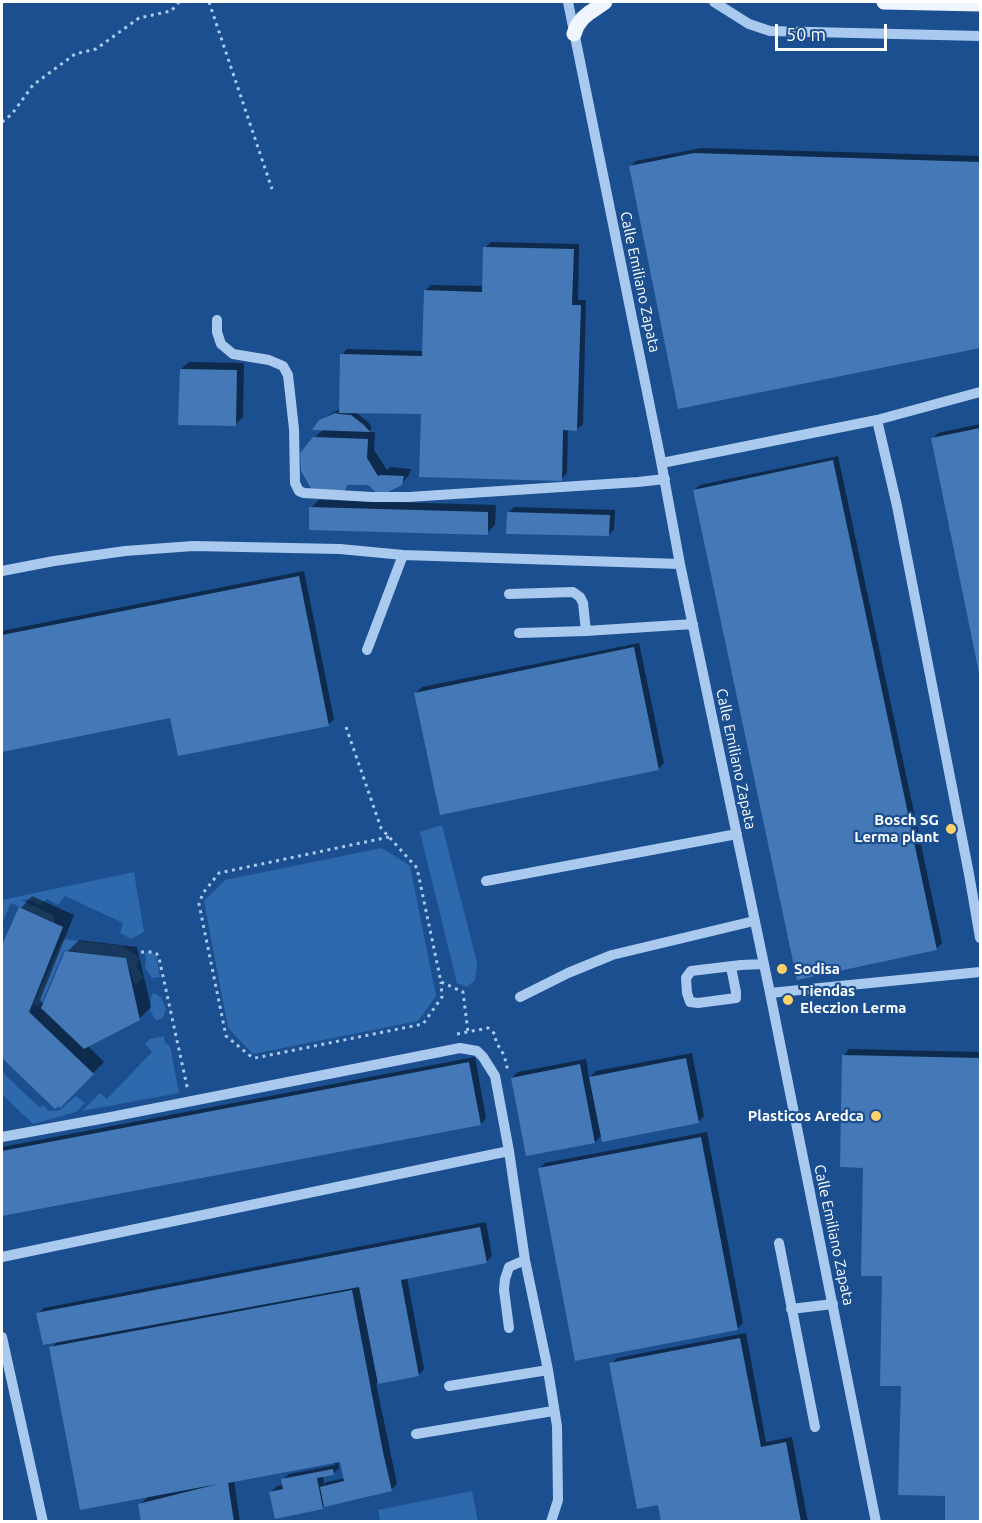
<!DOCTYPE html>
<style>
body{margin:0}
#map{position:relative;width:982px;height:1523px;overflow:hidden;background:#1b4f8f;font-family:Ubuntu,sans-serif}
canvas{display:block}
.frame{position:absolute;inset:0;border:3px solid #fff;pointer-events:none}
.scale{position:absolute;left:775px;top:24px;width:112px;height:27px;box-sizing:border-box;border:3px solid #fff;border-top:0;padding-left:8px;font-size:18px;line-height:21px;white-space:nowrap;color:#fff;-webkit-text-stroke:4px #1b4f8f;paint-order:stroke}
</style>
<div id="map">
<canvas width="982" height="1523"></canvas>
<div class="frame"></div>
<div class="scale">50 m</div>
</div>
<script>
const g = document.querySelector('canvas').getContext('2d');
g.lineJoin = 'round';
function paint(path, color) {
  g.fillStyle = color;
  g.fill(path, 'evenodd');
}
function toPath(rows) {
  const path = new Path2D();
  for (const r of rows) {
    path.moveTo(r[0], r[1]);
    for (let i = 2; i < r.length; i += 2) path.lineTo(r[i], r[i + 1]);
  }
  return path;
}
function stroke(path, color, width, dash) {
  g.strokeStyle = color;
  g.lineWidth = width;
  g.lineCap = dash ? 'butt' : 'round';
  g.setLineDash(dash || []);
  g.stroke(path);
}
function label(font, color, halo, rows, align = 'center') {
  g.font = font + ' Ubuntu,sans-serif';
  g.lineWidth = 4.5;
  g.setLineDash([]);
  g.textBaseline = 'middle';
  g.strokeStyle = halo;
  g.fillStyle = color;
  for (const [text, x, y, turn = 0] of rows) {
    g.save();
    g.translate(x, y);
    g.rotate((+turn || 0) * Math.PI / 180);
    g.textAlign = isNaN(turn) ? turn : align;
    if (halo) g.strokeText(text, 0, 0);
    g.fillText(text, 0, 0);
    g.restore();
  }
}
paint(toPath([
 [442,825,477,963,475,980,467,987,457,983,420,832],
 [382,848,410,866,436,996,418,1021,253,1054,228,1028,204,901,225,880],
 [134,872,144,932,131,939,120,933,123,923,65,896,58,905,47,899,40,905,28,899,21,900,53,915,55,923,11,903,2,923,2,900],
 [63,939,123,946,140,958,136,966,144,978,135,985,126,958,64,950,41,1005,32,1006],
 [151,952,156,955,160,977,152,978,145,968,146,958,144,953],
 [154,993,161,997,166,1009,163,1017,156,1021,150,1010,151,996],
 [164,1036,165,1043,170,1046,179,1093,82,1111,100,1093,107,1099,152,1052,145,1044,150,1039],
 [2,1072,40,1108,43,1105,49,1111,60,1110,76,1096,85,1103,76,1112,33,1124,2,1094],
 [472,1491,478,1521,380,1521,378,1510]
]), '#2e69ad');
paint(toPath([
 [701,148,980,156,980,347,679,407,630,167,636,161],
 [491,242,579,244,578,300,586,300,583,424,577,429,568,429,567,473,561,479,422,413,354,411,368,422,372,428,368,432,375,432,374,450,387,470,390,467,411,469,409,475,401,484,350,484,344,490,314,438,324,429,321,422,325,417,340,409,342,355,347,349,424,351,425,291,431,285,484,286,485,248],
 [189,362,244,363,243,417,235,425,181,369],
 [980,424,980,670,932,439,938,433],
 [838,456,942,943,936,949,694,490,700,485],
 [319,500,496,505,495,525,487,533,311,508],
 [514,507,615,510,614,529,609,535,508,513],
 [304,571,334,719,329,724,179,754,171,716,2,750,2,631],
 [639,643,664,763,658,769,416,693,422,687],
 [32,896,74,915,40,1000,44,1004,67,952,79,940,137,947,151,1007,139,1019,88,1046,104,1062,60,1106,58,1104,55,1107,2,1056,2,949,21,908],
 [849,1049,980,1052,980,1522,946,1522,947,1495,902,1385,865,1166,844,1055],
 [692,1053,704,1116,698,1122,602,1135,595,1142,512,1078,518,1072,586,1059,589,1078,596,1071],
 [475,1057,486,1118,481,1124,2,1215,2,1147],
 [707,1132,743,1323,737,1329,539,1169,545,1163],
 [486,1222,492,1256,486,1262,407,1277,424,1369,419,1375,376,1383,397,1484,391,1490,326,1505,322,1508,271,1492,277,1486,284,1485,283,1479,289,1474,335,1465,334,1462,234,1480,240,1522,142,1522,139,1505,149,1496,51,1348,58,1341,38,1314,44,1308],
 [338,1461,341,1461,345,1478,327,1482,324,1484,323,1476,333,1474,339,1468],
 [746,1333,766,1442,792,1437,808,1522,662,1522,659,1503,611,1364,617,1358]
]), '#0007');
paint(toPath([
 [694,153,980,162,980,348,678,409,629,166],
 [483,247,574,249,572,305,581,305,577,431,563,430,562,481,419,477,421,414,339,413,340,354,422,356,424,290,482,292],
 [180,369,237,370,236,426,178,425],
 [335,413,339,414,351,415,364,425,370,432,312,430,319,420],
 [980,428,980,672,979,673,931,438],
 [313,437,368,439,367,458,378,476,381,475,404,476,402,485,382,495,379,495,368,485,348,485,344,492,312,490,301,471,300,453],
 [833,460,937,950,797,980,693,490],
 [309,507,488,512,488,535,309,530],
 [507,512,610,515,609,536,506,534],
 [299,576,329,726,178,756,170,718,2,752,2,635],
 [634,647,659,770,440,815,414,693],
 [19,907,63,927,29,1012,94,1074,60,1108,58,1106,55,1109,2,1058,2,945],
 [65,951,126,958,140,1020,84,1049,41,1008],
 [842,1055,980,1058,980,1522,945,1522,945,1496,898,1495,901,1386,880,1386,882,1276,861,1276,863,1168,840,1167],
 [686,1058,699,1123,602,1142,589,1077],
 [469,1062,481,1125,2,1216,2,1151],
 [580,1064,595,1143,526,1156,511,1078],
 [701,1137,738,1330,575,1361,538,1168],
 [480,1227,487,1263,401,1280,419,1376,378,1384,359,1287,43,1345,36,1313],
 [352,1290,383,1452,392,1491,324,1507,320,1487,344,1481,340,1462,228,1483,234,1522,141,1522,138,1504,218,1484,80,1510,49,1347],
 [740,1338,761,1447,786,1442,801,1522,661,1522,658,1505,637,1509,609,1363],
 [333,1469,334,1475,317,1478,323,1509,275,1519,269,1492,283,1489,281,1479]
]), '#4478b7');
stroke(toPath([
 [209,2,272,189],
 [2,122,12,114,33,85,75,54,96,49,139,18,171,11,179,2],
 [346,727,381,828,417,868,441,982,463,992,468,1032],
 [389,837,219,873,203,893,199,904,226,1036,249,1055,255,1058,423,1024,442,997,441,982],
 [141,952,152,952,157,954,159,958,188,1091],
 [457,1034,488,1028,495,1034,496,1042,504,1055,508,1071]
]), '#a9c9ee', 3, [3, 4.5]);
stroke(toPath([
 [568,2,660,456,680,564,770,993,876,1522],
 [714,2,749,24,770,31,980,36],
 [217,320,217,332,221,344,233,354,269,360,283,366,288,375,294,429,295,483,299,491,304,493,372,497,409,497,638,482,665,479],
 [877,420,897,506,969,874,980,938],
 [662,463,877,420,980,392],
 [2,571,54,561,125,551,193,546,340,549,403,555,680,564],
 [509,594,573,592,580,597,583,603,586,631,519,633],
 [586,631,693,624],
 [367,650,403,555],
 [486,881,737,834],
 [731,967,736,992,736,998,698,1003,690,1002,687,993,686,978,691,971,741,965,764,964],
 [770,993,980,972],
 [520,997,568,973,612,955,754,921],
 [2,1137,111,1117,460,1048,477,1051,483,1057,495,1076,509,1151,525,1260,548,1370,557,1426,558,1500,551,1522],
 [779,1243,815,1427],
 [2,1257,509,1151],
 [791,1309,833,1304],
 [509,1328,504,1290,505,1279,509,1267,525,1260],
 [2,1337,43,1522],
 [449,1386,548,1370],
 [416,1434,553,1411]
]), '#a9c9ee', 10);
stroke(toPath([
 [884,2,980,4],
 [574,34,577,26,583,18,589,13,605,2]
]), '#f0f6ff', 15);
for (const [x, y, r, color] of [
 [951,829,6,"#ffd166"],
 [782,969,6,"#ffd166"],
 [788,1000,6,"#ffd166"],
 [876,1116,6,"#ffd166"]
]) {
  const dot = new Path2D();
  dot.arc(x, y, r, 0, 2 * Math.PI);
  g.fillStyle = color;
  g.fill(dot);
  stroke(dot, '#1b4f8f', 2);
}
label('15px', '#fff', '#1b4f8f', [
 ["Calle Emiliano Zapata",640,282,78],
 ["Calle Emiliano Zapata",736,759,78],
 ["Calle Emiliano Zapata",834,1235,78]
]);
label('bold 15px', '#fff', '#1b4f8f', [
 ["Bosch SG",939,820],
 ["Lerma plant",939,837],
 ["Sodisa",794,969,"left"],
 ["Tiendas",800,991,"left"],
 ["Eleczion Lerma",800,1008,"left"],
 ["Plasticos Aredca",864,1116]
], 'right');
</script>
